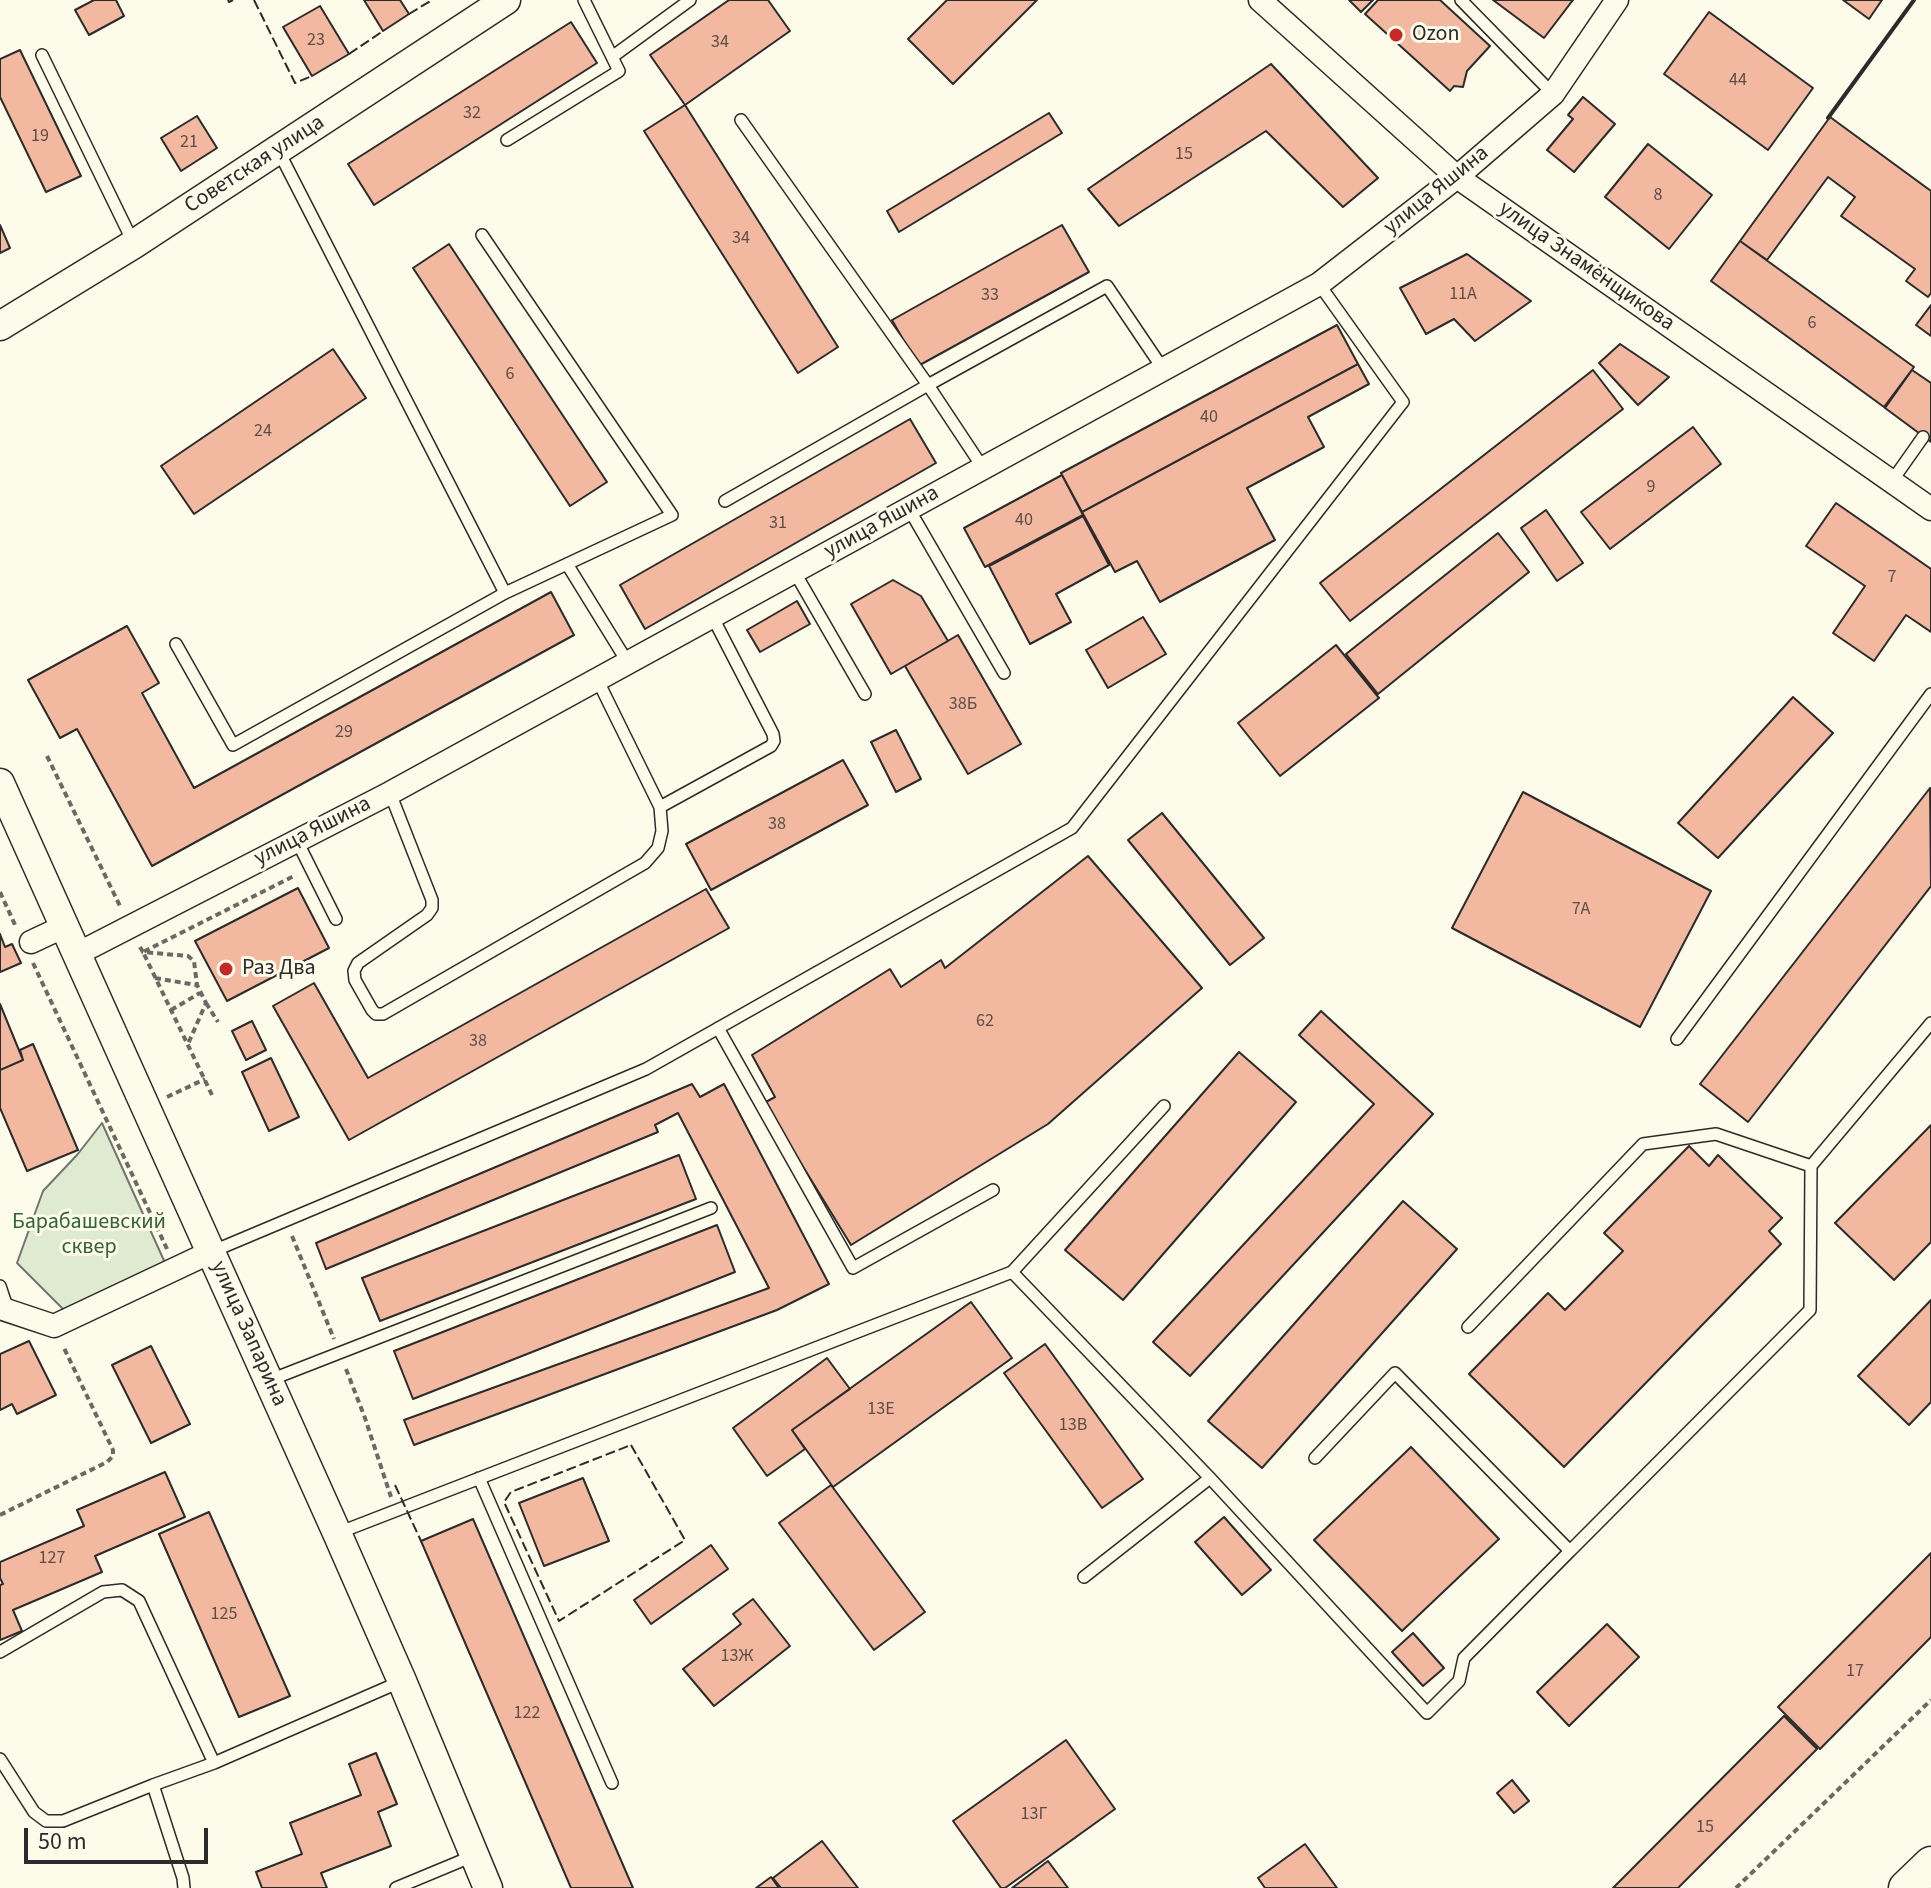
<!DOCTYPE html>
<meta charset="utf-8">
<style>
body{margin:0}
#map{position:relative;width:1931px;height:1888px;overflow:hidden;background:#fdfbea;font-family:"Source Sans 3",sans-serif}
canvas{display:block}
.scale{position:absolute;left:24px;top:1828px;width:184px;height:36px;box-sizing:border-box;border:4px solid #2b2b2b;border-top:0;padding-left:10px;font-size:24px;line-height:28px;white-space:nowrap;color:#2b2b2b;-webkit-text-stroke:6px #fdfbea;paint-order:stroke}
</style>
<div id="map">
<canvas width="1931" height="1888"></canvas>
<div class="scale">50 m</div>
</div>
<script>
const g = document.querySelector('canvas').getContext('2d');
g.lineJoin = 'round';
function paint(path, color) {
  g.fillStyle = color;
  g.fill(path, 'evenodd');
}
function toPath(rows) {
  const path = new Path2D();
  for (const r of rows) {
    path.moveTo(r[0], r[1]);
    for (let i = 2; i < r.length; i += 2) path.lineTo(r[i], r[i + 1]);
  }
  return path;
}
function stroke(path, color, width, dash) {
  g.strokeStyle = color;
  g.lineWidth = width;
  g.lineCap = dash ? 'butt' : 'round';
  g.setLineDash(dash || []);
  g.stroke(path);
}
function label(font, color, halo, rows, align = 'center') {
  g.font = font + ' "Source Sans 3",sans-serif';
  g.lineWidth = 6;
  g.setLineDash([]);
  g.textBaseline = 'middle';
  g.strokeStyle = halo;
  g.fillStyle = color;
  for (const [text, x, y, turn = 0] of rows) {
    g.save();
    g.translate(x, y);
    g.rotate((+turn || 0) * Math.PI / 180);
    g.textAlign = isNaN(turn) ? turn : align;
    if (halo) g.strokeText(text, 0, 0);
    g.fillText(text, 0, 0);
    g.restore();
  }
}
const green = toPath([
 [102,1123,166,1265,66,1312,17,1263,43,1191,77,1155,102,1123]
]);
paint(green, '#deebd1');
stroke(green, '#74746e', 2);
const building = toPath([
 [94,0,116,0,124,16,89,35,75,10,94,0],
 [364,0,400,0,409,14,383,31,364,0],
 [729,0,768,0,790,31,685,105,650,55,729,0],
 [947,0,1037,0,953,84,908,39,947,0],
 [1349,0,1373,0,1361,12,1349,0],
 [1378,0,1440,0,1490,46,1467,71,1463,87,1454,86,1450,91,1365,14,1378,0],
 [1493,0,1573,0,1544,38,1493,0],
 [1843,0,1882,0,1869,19,1843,0],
 [320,6,349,54,312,76,283,27,320,6],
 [1709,12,1813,88,1768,150,1664,74,1709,12],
 [571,22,597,63,374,205,348,164,571,22],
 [20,50,81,176,46,192,0,97,0,59,20,50],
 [1271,64,1378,178,1343,207,1266,131,1119,226,1088,189,1271,64],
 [1583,97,1615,124,1574,172,1547,150,1573,119,1568,115,1583,97],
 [685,105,838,347,798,373,644,131,685,105],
 [1049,113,1062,133,899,232,887,211,1049,113],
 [197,116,217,148,181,171,161,138,197,116],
 [1830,117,1931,191,1931,293,1928,297,1906,281,1915,269,1841,216,1855,197,1828,177,1767,260,1740,241,1830,117],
 [1648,144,1712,195,1669,249,1605,197,1648,144],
 [0,225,10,248,0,253,0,225],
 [1062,225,1089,272,918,366,892,320,1062,225],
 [1740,241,1914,367,1884,407,1711,281,1740,241],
 [449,244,607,482,570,506,413,268,449,244],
 [1467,254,1531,301,1475,341,1454,319,1426,334,1400,288,1467,254],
 [1931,305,1931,336,1916,325,1931,305],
 [1337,325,1358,364,1082,512,1061,473,1337,325],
 [1620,344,1669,377,1638,405,1599,363,1620,344],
 [333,349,366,398,194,514,161,466,333,349],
 [1358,364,1369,384,1308,417,1324,447,1247,488,1275,540,1160,602,1137,561,1115,572,1082,512,1358,364],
 [1593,370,1623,409,1350,621,1320,583,1593,370],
 [1912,370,1931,383,1931,442,1885,408,1912,370],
 [910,419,936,463,645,629,620,585,910,419],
 [1693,427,1721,464,1610,549,1581,512,1693,427],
 [1062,475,1083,515,985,567,964,528,1062,475],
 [1836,503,1931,569,1931,632,1906,615,1874,661,1833,633,1865,586,1806,546,1836,503],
 [1546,510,1583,563,1557,581,1521,528,1546,510],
 [1083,516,1109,565,1056,594,1071,622,1030,644,989,566,1083,516],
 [1498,533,1529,572,1378,694,1346,654,1498,533],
 [893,580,921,596,948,641,891,674,851,604,893,580],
 [551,592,574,635,152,866,77,729,60,738,28,680,127,626,159,683,142,693,194,788,551,592],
 [797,601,810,624,760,652,747,630,797,601],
 [1143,617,1166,654,1108,688,1086,650,1143,617],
 [958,635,1021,744,968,774,905,666,958,635],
 [1336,645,1379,698,1280,776,1238,723,1336,645],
 [1793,697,1833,733,1718,858,1678,823,1793,697],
 [896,730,921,779,896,792,871,742,896,730],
 [843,760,868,805,711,890,686,844,843,760],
 [1930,788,1931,886,1748,1122,1700,1084,1930,788],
 [1523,792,1711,891,1640,1027,1452,928,1523,792],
 [1162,813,1264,938,1230,965,1128,840,1162,813],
 [1088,856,1202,988,1048,1124,851,1245,764,1103,775,1097,752,1055,890,969,901,987,941,960,945,968,1088,856],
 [298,888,329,948,227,1001,195,941,298,888],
 [706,889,729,928,349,1140,273,1006,314,983,368,1078,706,889],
 [0,934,5,947,12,944,21,963,0,972,0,934],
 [0,1004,23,1060,0,1070,0,1004],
 [1321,1011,1433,1114,1190,1376,1153,1342,1374,1104,1299,1035,1321,1011],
 [252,1021,266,1050,246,1060,232,1031,252,1021],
 [33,1044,78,1150,27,1171,0,1108,0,1070,23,1060,20,1050,33,1044],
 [1239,1052,1296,1102,1123,1300,1065,1250,1239,1052],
 [271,1058,299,1117,269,1131,242,1072,271,1058],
 [692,1084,700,1097,724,1084,829,1284,777,1310,414,1445,404,1420,769,1288,678,1113,655,1125,658,1132,326,1269,316,1243,692,1084],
 [1931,1125,1931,1242,1894,1280,1835,1223,1931,1125],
 [1689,1146,1709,1166,1718,1155,1782,1218,1769,1231,1781,1244,1564,1467,1469,1374,1548,1293,1565,1310,1623,1251,1604,1233,1689,1146],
 [679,1155,696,1199,380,1321,362,1278,679,1155],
 [1403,1201,1457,1249,1262,1468,1208,1421,1403,1201],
 [717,1225,735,1272,413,1399,394,1351,717,1225],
 [1931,1300,1931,1402,1909,1425,1858,1376,1931,1300],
 [971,1302,1012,1358,833,1487,792,1430,971,1302],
 [29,1341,56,1395,17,1414,12,1404,0,1410,0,1354,29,1341],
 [1045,1344,1143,1479,1102,1508,1004,1373,1045,1344],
 [151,1346,190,1424,151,1443,112,1365,151,1346],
 [827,1358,850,1389,792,1430,805,1449,767,1476,733,1428,827,1358],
 [1411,1447,1499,1539,1402,1631,1314,1540,1411,1447],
 [165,1472,185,1517,95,1556,102,1572,13,1610,22,1631,0,1640,0,1585,3,1584,0,1578,0,1562,84,1526,77,1510,165,1472],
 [583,1478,609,1541,544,1566,519,1503,583,1478],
 [831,1485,925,1612,874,1650,779,1523,831,1485],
 [209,1512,290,1696,239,1717,159,1534,209,1512],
 [1224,1517,1271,1570,1242,1595,1195,1542,1224,1517],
 [473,1519,633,1888,571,1888,421,1541,473,1519],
 [711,1545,728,1569,651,1624,634,1600,711,1545],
 [1931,1553,1931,1637,1820,1749,1778,1707,1931,1553],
 [753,1599,790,1646,714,1706,683,1669,741,1624,733,1614,753,1599],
 [1607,1624,1639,1657,1569,1726,1537,1692,1607,1624],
 [1413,1633,1444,1668,1423,1686,1392,1652,1413,1633],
 [1784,1716,1817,1749,1678,1888,1613,1888,1784,1716],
 [1066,1740,1115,1809,1005,1888,1001,1888,953,1821,1066,1740],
 [376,1753,397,1804,378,1812,391,1846,321,1873,327,1888,262,1888,256,1872,302,1854,290,1823,361,1795,349,1764,376,1753],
 [1512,1780,1529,1801,1514,1813,1497,1793,1512,1780],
 [822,1841,858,1888,781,1888,773,1878,822,1841],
 [1305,1844,1337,1888,1265,1888,1258,1878,1305,1844],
 [1048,1861,1068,1888,1012,1888,1048,1861],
 [771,1877,779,1888,756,1888,771,1877]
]);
paint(building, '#f2b8a0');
stroke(building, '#2b2b2b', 2);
const service = toPath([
 [1461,0,1553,94],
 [42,55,134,244],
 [612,57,690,0],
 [741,120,928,385,1107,286,1163,369],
 [507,140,619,71,584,0],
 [279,152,505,593],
 [1892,481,1923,437],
 [725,501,928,385,983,468],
 [909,509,1004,673],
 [567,564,628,663],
 [794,571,865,694],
 [176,644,233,745,505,593,672,515,482,235],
 [597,679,660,807],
 [390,793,432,900,432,908,427,915,358,963,354,971,355,980,372,1010,376,1014,383,1014,645,863,658,848,662,831,660,807,771,746,774,741,773,734,712,616],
 [297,841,336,919],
 [718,1028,853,1268,993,1190],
 [1677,1039,1931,694],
 [211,1252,646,1069,1072,828,1403,402,1319,284],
 [1012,1272,1164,1106],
 [0,1286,8,1310],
 [1468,1327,1643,1144,1716,1134,1811,1166],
 [270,1380,711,1208],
 [479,1478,612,1783],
 [338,1533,1012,1272,1210,1478,1427,1713,1459,1681,1464,1658,1570,1551,1395,1373,1315,1458],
 [1570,1551,1810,1310,1811,1166,1931,1023],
 [1084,1577,1210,1478],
 [0,1652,103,1592,122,1590,139,1601,214,1763],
 [0,1759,34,1812,46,1821,63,1821,153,1785,214,1763,402,1681],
 [153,1785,183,1878,184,1888],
 [396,1888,473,1856]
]);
const minor = toPath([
 [1260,0,1457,177,1931,509],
 [31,942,65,926],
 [77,954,390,793,1319,284,1457,177,1553,94,1617,0],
 [0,1308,54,1326,211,1252]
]);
const tertiary = toPath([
 [0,326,134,244,506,0],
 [0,783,337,1533,402,1681,488,1888]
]);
const primary = toPath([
 [1906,1888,1931,1864]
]);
stroke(service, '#2b2b2b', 14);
stroke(minor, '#2b2b2b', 25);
stroke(tertiary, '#2b2b2b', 31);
stroke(primary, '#2b2b2b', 37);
stroke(toPath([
 [47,756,120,906],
 [0,892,16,927],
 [140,947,143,952,188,956,194,961,197,985,206,1003,188,1044],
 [33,963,167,1249],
 [155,978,196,985],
 [206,1003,218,1022],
 [171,1010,200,993],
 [212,1095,143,952,296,875],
 [167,1097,205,1079],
 [292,1236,334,1339],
 [346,1369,365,1418,391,1497],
 [0,1515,107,1462,113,1456,113,1450,63,1346],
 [1736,1888,1931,1700]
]), '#6a6964', 4, [6, 4]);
stroke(service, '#fdfbea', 11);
stroke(minor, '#fdfbea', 22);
stroke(tertiary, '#fdfbea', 28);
stroke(primary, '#fdfbea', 34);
stroke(toPath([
 [228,0,229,2,233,0],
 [254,0,295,83,312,76],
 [409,14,432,0],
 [349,54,383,31],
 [631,1445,685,1540,559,1621,504,1502,511,1492,631,1445],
 [395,1485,421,1541]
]), '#2b2b2b', 2, [10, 4]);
stroke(toPath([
 [1828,118,1914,0]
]), '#2b2b2b', 4);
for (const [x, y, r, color] of [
 [1396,35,8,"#c62828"],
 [226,969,8,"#c62828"]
]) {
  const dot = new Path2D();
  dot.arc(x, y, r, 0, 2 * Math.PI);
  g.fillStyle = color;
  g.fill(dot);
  stroke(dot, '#fdfbea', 3);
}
label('18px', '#5d4e48', null, [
 ["23",316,41],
 ["34",720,43],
 ["44",1738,81],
 ["32",472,114],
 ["19",40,137],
 ["21",189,143],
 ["15",1184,155],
 ["8",1658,196],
 ["34",741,239],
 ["11А",1463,295],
 ["33",990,296],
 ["6",1812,324],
 ["6",510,375],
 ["40",1209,418],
 ["24",263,432],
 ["9",1651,488],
 ["40",1024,521],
 ["31",778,524],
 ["7",1892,578],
 ["38Б",963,705],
 ["29",344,733],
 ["38",777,825],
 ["7А",1581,910],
 ["62",985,1022],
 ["38",478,1042],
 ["13Е",881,1410],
 ["13В",1073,1426],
 ["127",52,1559],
 ["125",224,1615],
 ["13Ж",737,1657],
 ["17",1855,1672],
 ["122",527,1714],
 ["13Г",1034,1815],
 ["15",1705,1828]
]);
label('22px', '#2b2b2b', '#fdfbea', [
 ["Ozon",1412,35],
 ["Раз Два",242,969]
], 'left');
label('22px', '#2b2b2b', '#fdfbea', [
 ["Советская улица",255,165,-33],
 ["улица Яшина",1437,191,-39],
 ["улица Знамёнщикова",1586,267,35],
 ["улица Яшина",882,523,-29],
 ["улица Яшина",313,832,-27],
 ["улица Запарина",248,1334,66]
]);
label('22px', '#34623c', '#fdfbea', [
 ["Барабашевский",89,1223],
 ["сквер",89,1248]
]);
</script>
